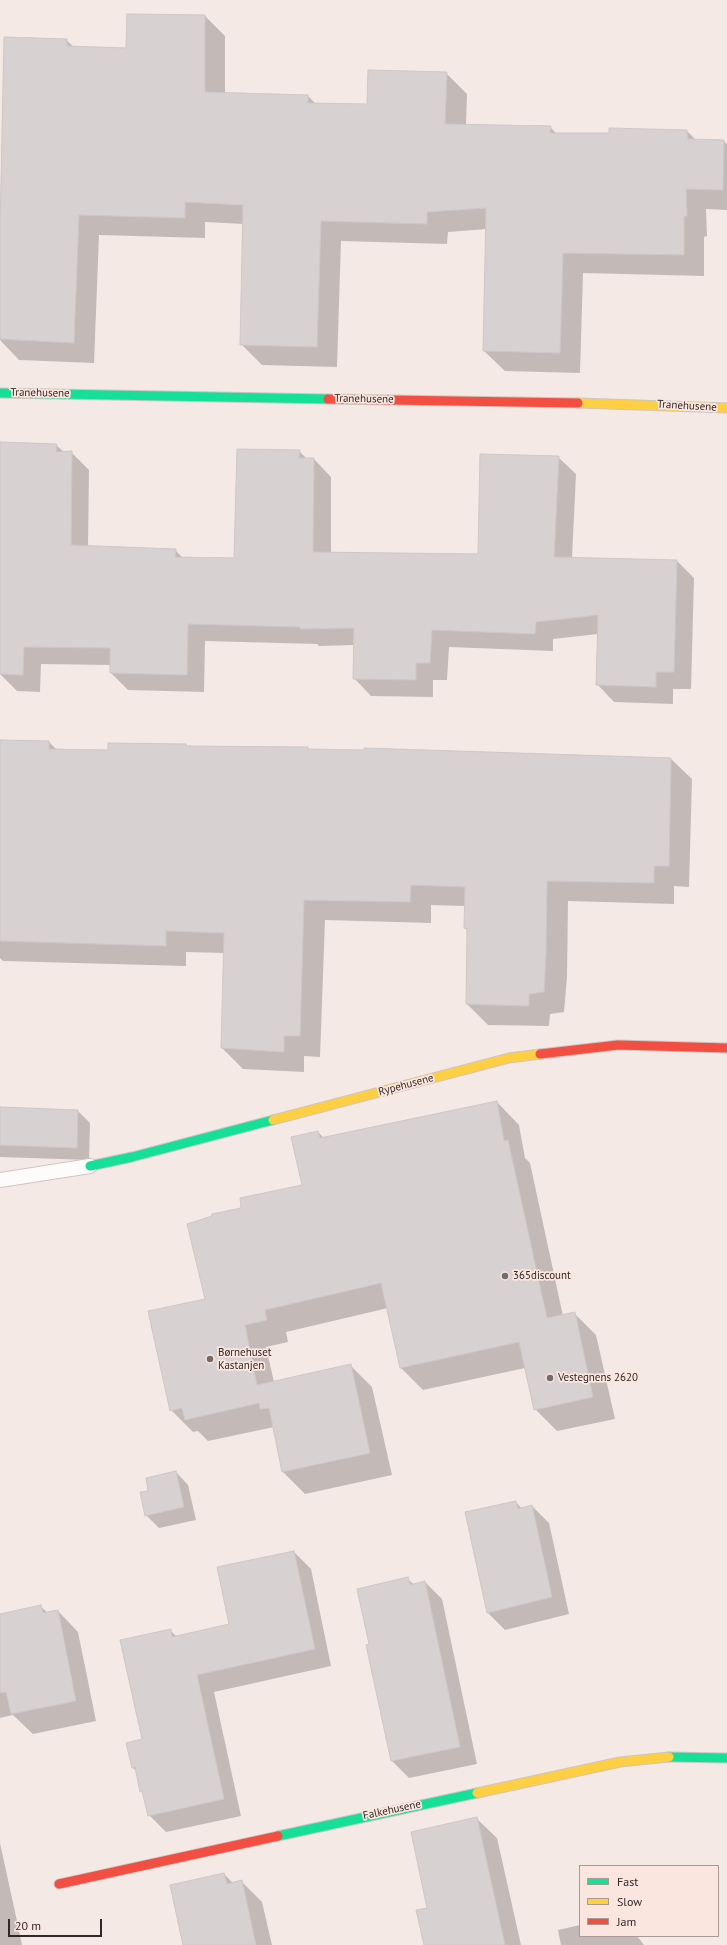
<!DOCTYPE html>
<meta charset="utf-8">
<style>
body{margin:0}
#map{position:relative;width:727px;height:1945px;overflow:hidden;background:#f4e9e5;font-family:"PT Sans",sans-serif}
canvas{display:block}
.legend{position:absolute;left:579px;top:1865px;width:140px;height:72px;box-sizing:border-box;background:#fae6df;border:1px solid #a99a95;margin:0;padding:5px 7px;list-style:none;font-size:12px;color:#302826}
.legend li{display:flex;align-items:center;gap:8px;height:20px}
.legend b{width:20px;border:1px solid #a99a95}
.scale{position:absolute;left:8px;top:1919px;width:94px;height:18px;box-sizing:border-box;border:2px solid #302826;border-top:0;padding-left:5px;font-size:12px;line-height:14px;white-space:nowrap;color:#302826;-webkit-text-stroke:3px #fae6df;paint-order:stroke}
</style>
<div id="map">
<canvas width="727" height="1945"></canvas>
<ul class="legend">
<li><b style="height:5px;background:#16e098"></b>Fast</li>
<li><b style="height:5px;background:#ffcf43"></b>Slow</li>
<li><b style="height:5px;background:#f24e42"></b>Jam</li>
</ul>
<div class="scale">20 m</div>
</div>
<script>
const g = document.querySelector('canvas').getContext('2d');
g.lineJoin = 'round';
function paint(path, color) {
  g.fillStyle = color;
  g.fill(path, 'evenodd');
}
function toPath(rows) {
  const path = new Path2D();
  for (const r of rows) {
    path.moveTo(r[0], r[1]);
    for (let i = 2; i < r.length; i += 2) path.lineTo(r[i], r[i + 1]);
  }
  return path;
}
function stroke(path, color, width, dash) {
  g.strokeStyle = color;
  g.lineWidth = width;
  g.lineCap = dash ? 'butt' : 'round';
  g.setLineDash(dash || []);
  g.stroke(path);
}
function label(font, color, halo, rows, align = 'center') {
  g.font = font + ' "PT Sans",sans-serif';
  g.lineWidth = 3.5;
  g.setLineDash([]);
  g.textBaseline = 'middle';
  g.strokeStyle = halo;
  g.fillStyle = color;
  for (const [text, x, y, turn = 0] of rows) {
    g.save();
    g.translate(x, y);
    g.rotate((+turn || 0) * Math.PI / 180);
    g.textAlign = isNaN(turn) ? turn : align;
    if (halo) g.strokeText(text, 0, 0);
    g.fillText(text, 0, 0);
    g.restore();
  }
}
paint(toPath([
 [205,16,225,36,225,94,308,96,316,104,368,105,446,73,467,94,466,125,550,127,557,134,610,134,687,131,696,140,724,141,727,144,727,210,706,209,707,236,704,237,704,276,583,273,580,373,505,371,484,351,487,229,448,232,447,244,341,241,337,367,262,365,241,344,244,224,205,222,205,238,99,235,94,363,19,360,0,340,0,273,66,40,74,47,127,50],
 [0,443,56,445,64,452,71,452,89,470,88,547,175,550,183,558,235,559,299,451,307,459,314,459,331,477,331,554,479,555,558,457,576,474,572,558,677,561,694,578,691,689,673,689,673,704,614,702,597,684,598,634,553,639,553,651,449,647,447,680,433,680,433,697,371,696,354,678,355,645,319,646,317,644,205,641,204,692,128,690,111,673,111,665,41,664,40,692,17,691,0,674],
 [0,741,49,742,57,750,109,751,186,745,188,747,307,748,310,750,365,751,365,749,671,759,692,779,689,887,674,886,674,904,568,901,567,977,564,1012,550,1014,549,1026,488,1025,467,1004,468,931,465,928,465,906,431,905,431,923,325,920,320,1057,304,1056,304,1072,243,1069,222,1048,224,953,186,952,186,966,3,961,0,958],
 [497,1102,519,1125,525,1158,530,1163,563,1316,574,1313,596,1335,615,1419,557,1431,535,1409,525,1368,423,1390,401,1368,388,1308,286,1332,288,1342,266,1347,274,1382,350,1365,372,1387,392,1475,305,1494,283,1472,274,1427,208,1441,198,1431,193,1432,171,1410,206,1300,243,1208,303,1186,318,1132,324,1138],
 [0,1108,78,1111,90,1123,89,1160,0,1157],
 [176,1472,188,1485,196,1520,159,1528,146,1515,149,1491],
 [516,1502,522,1509,532,1506,549,1523,569,1614,505,1630,488,1613,467,1513],
 [294,1552,311,1569,331,1666,214,1692,241,1816,166,1832,149,1815,144,1795,141,1791,137,1772,133,1768,143,1740,170,1630,177,1637,230,1625],
 [407,1578,414,1585,425,1582,442,1599,477,1764,409,1778,392,1761],
 [40,1606,48,1613,58,1611,78,1632,96,1721,33,1734,13,1715,0,1718,0,1615],
 [476,1818,497,1838,521,1945,425,1945,428,1908],
 [0,1843,17,1921,22,1945,0,1945],
 [224,1874,233,1883,241,1881,262,1902,272,1945,184,1945],
 [580,1925,580,1936,637,1936,644,1945,561,1945,558,1930]
]), '#0003');
const building = toPath([
 [127,14,205,15,205,92,308,95,308,103,367,104,368,70,447,72,445,124,551,126,550,133,609,133,609,128,687,130,688,139,724,140,723,190,686,189,687,216,684,216,684,255,563,253,560,353,483,351,486,208,427,212,427,224,321,221,317,347,240,345,243,205,185,202,185,218,79,215,74,343,0,339,0,230,4,37,67,39,67,46,126,48,127,14],
 [0,442,57,444,56,452,72,451,71,545,176,549,175,557,234,558,237,449,300,450,299,458,314,458,313,552,478,554,480,454,559,456,554,557,677,560,674,672,656,672,656,687,596,685,598,615,536,622,535,634,432,630,430,663,416,663,416,680,353,679,354,628,300,629,300,627,188,624,187,675,110,673,110,648,24,647,23,675,0,674,0,442],
 [0,740,49,741,49,749,108,750,108,743,186,744,186,746,308,747,308,749,364,750,364,748,671,758,669,866,654,866,654,883,547,881,546,955,544,992,529,994,529,1006,466,1004,467,928,464,928,465,887,411,885,410,902,304,900,300,1036,284,1036,284,1052,221,1048,224,933,166,931,166,946,0,941,0,740],
 [497,1101,504,1141,508,1140,547,1318,575,1312,593,1397,534,1410,519,1342,400,1368,381,1283,265,1310,267,1320,245,1325,257,1385,351,1364,370,1453,282,1472,269,1408,260,1409,259,1403,185,1420,182,1408,170,1411,148,1311,205,1299,187,1224,212,1216,212,1214,241,1208,240,1198,302,1185,291,1137,318,1131,320,1138,497,1101],
 [0,1107,78,1110,77,1148,0,1145,0,1107],
 [176,1471,184,1507,145,1516,140,1492,148,1491,146,1478,176,1471],
 [516,1501,518,1509,532,1505,552,1597,487,1613,465,1512,516,1501],
 [294,1551,315,1649,197,1675,224,1799,148,1816,142,1791,140,1792,135,1767,132,1768,126,1743,142,1739,120,1640,171,1629,172,1637,229,1624,217,1567,294,1551],
 [408,1577,410,1585,425,1581,460,1747,391,1761,366,1645,369,1644,357,1589,408,1577],
 [41,1605,43,1613,58,1610,76,1701,11,1714,6,1692,0,1693,0,1614,41,1605],
 [477,1817,505,1945,424,1945,416,1910,427,1908,411,1832,477,1817],
 [224,1873,227,1884,242,1880,256,1945,183,1945,170,1885,224,1873]
]);
paint(building, '#d7d1d2');
stroke(building, '#cdc7c8', 1);
const lane = toPath([
 [0,1180,90,1166]
]);
const fast = toPath([
 [0,393,328,399],
 [90,1166,132,1157,273,1120],
 [669,1757,727,1758],
 [278,1836,477,1793]
]);
const slow = toPath([
 [578,403,727,408],
 [273,1120,509,1058,540,1054],
 [477,1793,620,1762,669,1757]
]);
const jam = toPath([
 [328,399,578,403],
 [540,1054,618,1045,727,1048],
 [59,1884,278,1836]
]);
stroke(lane, '#cec5c2', 16);
stroke(fast, '#cec5c2', 11);
stroke(slow, '#cec5c2', 11);
stroke(jam, '#cec5c2', 11);
stroke(lane, '#fdfcfb', 14);
stroke(fast, '#16e098', 9);
stroke(slow, '#ffcf43', 9);
stroke(jam, '#f24e42', 9);
for (const [x, y, r, color] of [
 [505,1276,4,"#756c69"],
 [210,1359,4,"#756c69"],
 [550,1378,4,"#756c69"]
]) {
  const dot = new Path2D();
  dot.arc(x, y, r, 0, 2 * Math.PI);
  g.fillStyle = color;
  g.fill(dot);
  stroke(dot, '#fae6df', 1.5);
}
label('11px', '#302826', '#fae6df', [
 ["Tranehusene",40,393,1],
 ["Tranehusene",364,399,1],
 ["Tranehusene",687,406,3],
 ["Rypehusene",406,1085,-15],
 ["Falkehusene",392,1810,-12]
]);
label('11px', '#302826', '#fae6df', [
 ["365discount",513,1276],
 ["Børnehuset",218,1353],
 ["Kastanjen",218,1366],
 ["Vestegnens 2620",558,1378]
], 'left');
</script>
